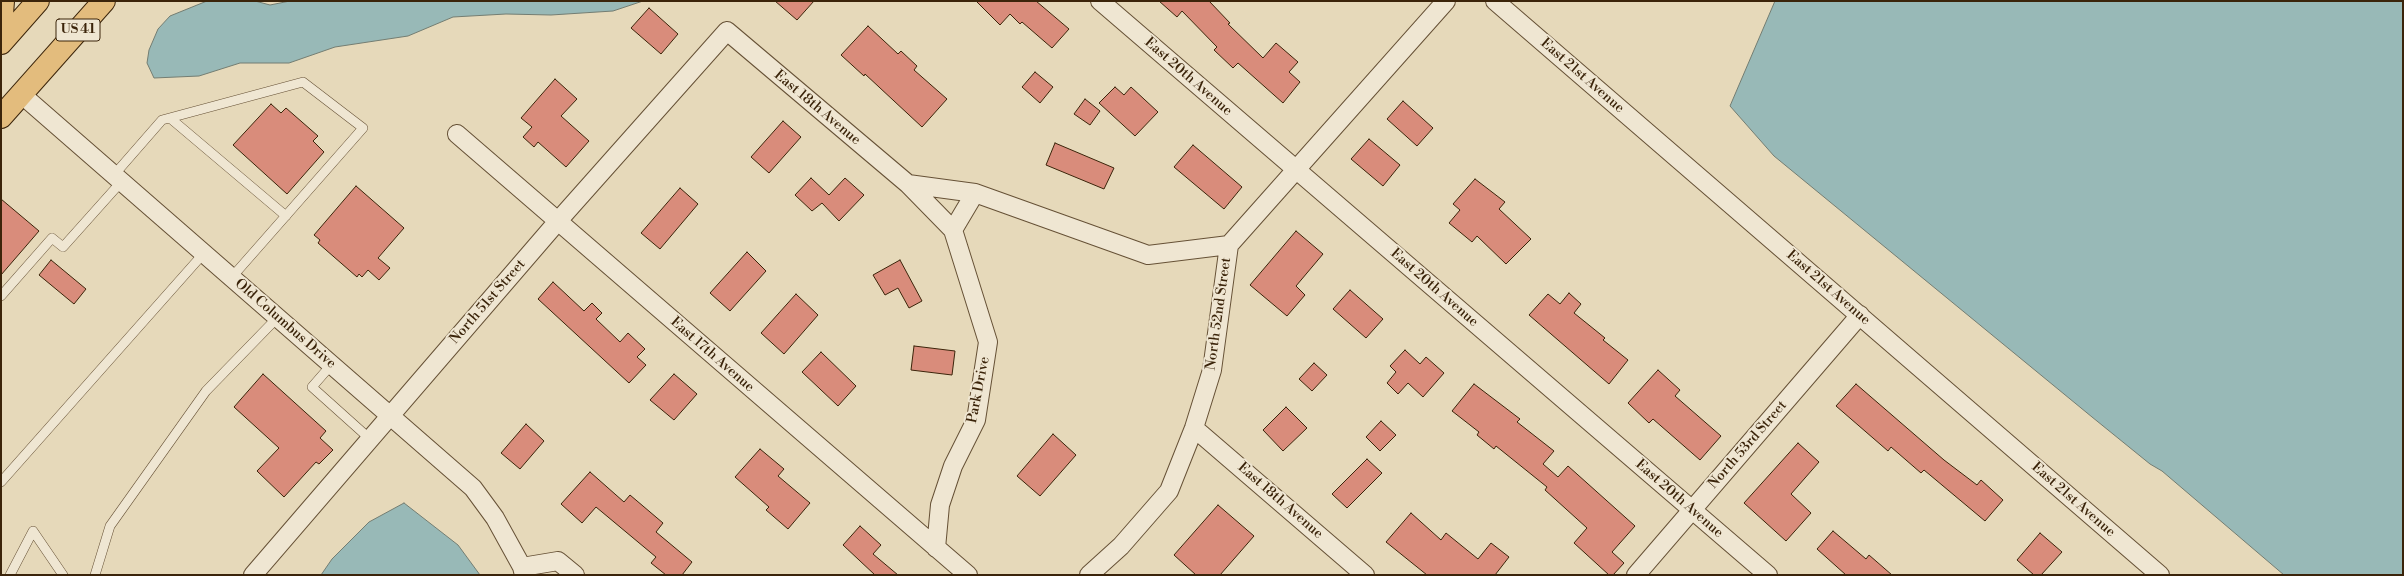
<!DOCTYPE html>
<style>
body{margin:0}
#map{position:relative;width:2404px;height:576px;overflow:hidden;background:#e6d9ba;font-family:"Libre Bodoni",serif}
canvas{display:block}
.frame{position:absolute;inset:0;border:2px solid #3b240a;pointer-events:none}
</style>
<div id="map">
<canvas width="2404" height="576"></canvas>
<div class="frame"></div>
</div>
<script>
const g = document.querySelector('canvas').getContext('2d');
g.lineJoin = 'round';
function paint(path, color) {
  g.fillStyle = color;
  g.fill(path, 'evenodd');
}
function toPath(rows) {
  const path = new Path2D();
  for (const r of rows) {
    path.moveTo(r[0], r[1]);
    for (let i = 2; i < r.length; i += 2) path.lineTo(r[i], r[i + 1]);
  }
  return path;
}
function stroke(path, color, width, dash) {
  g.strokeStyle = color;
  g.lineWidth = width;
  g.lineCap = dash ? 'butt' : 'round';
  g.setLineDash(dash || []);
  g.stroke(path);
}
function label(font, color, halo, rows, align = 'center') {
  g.font = font + ' "Libre Bodoni",serif';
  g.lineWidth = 4;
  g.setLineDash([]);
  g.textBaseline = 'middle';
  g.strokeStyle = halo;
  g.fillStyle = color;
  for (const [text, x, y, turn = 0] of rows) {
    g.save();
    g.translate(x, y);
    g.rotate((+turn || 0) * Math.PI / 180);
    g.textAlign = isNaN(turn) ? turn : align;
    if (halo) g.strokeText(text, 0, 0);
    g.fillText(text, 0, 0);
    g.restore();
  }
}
const water = toPath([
 [207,1,255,1,270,5,290,1,643,1,613,11,551,15,506,14,453,17,408,36,335,47,289,63,240,63,199,76,154,78,147,63,149,50,158,29,170,16,207,1],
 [1775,1,2403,1,2403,575,2284,575,2162,471,2150,464,2092,417,1774,156,1730,106,1775,1],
 [404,503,458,545,480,575,321,575,332,559,369,522,404,503]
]);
paint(water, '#98b9b7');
stroke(water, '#737d72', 1);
const building = toPath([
 [775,1,814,1,797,20,775,1],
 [976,1,1036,1,1069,29,1052,48,1022,22,1020,24,1010,14,1000,25,976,1],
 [1159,1,1209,1,1230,23,1228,24,1263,58,1276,43,1298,62,1289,72,1300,82,1283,103,1238,63,1233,68,1214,50,1217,47,1182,11,1177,17,1159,1],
 [649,8,678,34,661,54,631,28,649,8],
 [868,26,898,54,901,51,917,66,914,70,947,99,922,127,865,74,864,76,841,55,868,26],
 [1035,72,1053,87,1040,103,1022,87,1035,72],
 [555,79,577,99,561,116,589,141,566,167,538,142,534,147,523,137,532,127,521,118,555,79],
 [1115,87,1124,95,1131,87,1158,112,1135,136,1099,103,1115,87],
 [1085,99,1100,111,1090,125,1074,114,1085,99],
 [1403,101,1433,128,1417,146,1387,119,1403,101],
 [271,104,281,113,286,108,318,136,313,141,324,152,287,194,233,145,271,104],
 [783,121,801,137,769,173,751,157,783,121],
 [1369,139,1400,165,1383,186,1351,159,1369,139],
 [1055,143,1114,168,1104,189,1046,165,1055,143],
 [1193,145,1242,187,1224,209,1174,167,1193,145],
 [811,178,829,195,845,178,864,195,839,221,822,203,812,211,795,195,811,178],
 [1475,179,1505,202,1499,209,1531,239,1506,264,1477,236,1472,242,1449,223,1460,210,1453,204,1475,179],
 [356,186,404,228,378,258,390,268,379,280,368,270,362,277,359,274,357,277,318,243,320,240,314,235,356,186],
 [680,188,698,204,660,249,641,233,680,188],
 [1,199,39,231,1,275,1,199],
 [1296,231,1323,254,1296,286,1305,295,1287,316,1250,285,1296,231],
 [747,252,766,271,730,311,710,293,747,252],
 [51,260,86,289,74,304,39,275,51,260],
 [900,260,922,301,909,308,898,288,885,295,873,275,900,260],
 [553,282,584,311,592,303,602,313,596,319,620,342,628,333,645,349,637,357,646,365,629,383,538,299,553,282],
 [1350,290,1383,319,1366,338,1333,309,1350,290],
 [1569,293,1581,304,1574,313,1605,338,1603,340,1628,360,1609,384,1529,315,1548,294,1560,304,1569,293],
 [796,294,818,315,784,354,761,333,796,294],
 [914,346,955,351,952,375,911,370,914,346],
 [1405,350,1420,364,1426,357,1444,373,1423,397,1408,383,1398,394,1387,383,1396,372,1390,366,1405,350],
 [821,352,856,386,838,406,802,372,821,352],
 [1314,363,1327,375,1312,391,1299,379,1314,363],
 [1658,370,1680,390,1675,396,1721,436,1700,460,1653,419,1649,423,1628,403,1658,370],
 [263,374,326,431,320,438,333,450,319,464,316,462,284,497,257,471,279,448,234,407,263,374],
 [674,374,697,394,674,420,650,400,674,374],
 [1474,384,1520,419,1517,422,1554,451,1543,464,1558,477,1568,466,1635,526,1612,552,1624,563,1613,575,1609,575,1574,543,1587,528,1545,490,1547,487,1496,446,1494,449,1477,435,1479,432,1452,411,1474,384],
 [1856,384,1944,460,1977,485,1981,480,2003,500,1985,521,1924,470,1921,473,1891,447,1888,451,1836,406,1856,384],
 [1286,407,1307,428,1283,451,1263,430,1286,407],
 [1381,421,1396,435,1380,451,1366,437,1381,421],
 [526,424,544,441,520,469,501,453,526,424],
 [1053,434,1076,455,1040,496,1017,476,1053,434],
 [1798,443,1819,462,1791,494,1811,513,1786,541,1744,503,1798,443],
 [760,449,784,469,778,476,810,503,788,529,766,510,769,507,735,477,760,449],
 [1367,459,1382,473,1347,508,1332,494,1367,459],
 [590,472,624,502,630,495,663,523,656,532,692,562,682,575,666,575,651,563,656,557,596,507,582,523,561,504,590,472],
 [1218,505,1254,536,1220,575,1196,575,1174,555,1218,505],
 [1411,513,1441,540,1446,533,1478,559,1491,543,1509,557,1495,575,1427,575,1386,542,1411,513],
 [860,526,881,545,873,554,898,575,875,575,843,545,860,526],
 [1833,531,1866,559,1869,555,1892,575,1846,575,1817,549,1833,531],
 [2040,533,2062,552,2041,575,2034,575,2017,560,2040,533]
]);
paint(building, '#d98c7b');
stroke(building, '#3b240a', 1);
const lane = toPath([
 [170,118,286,216],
 [114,175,162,120,303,82,363,128,232,277],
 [1,296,52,238,63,247,122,181],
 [332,364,312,387,370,439],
 [1,482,204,253],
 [10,575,33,531,63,575],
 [95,575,110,526,206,391,278,317]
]);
const street = toPath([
 [1100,1,1768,575],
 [1495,1,2160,575],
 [21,94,473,488,495,518,522,567,524,575],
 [457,134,968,575],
 [908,184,975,193,1148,255,1229,245],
 [953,230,975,193],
 [1194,428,1365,575],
 [522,567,558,561,575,575],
 [253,575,558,221,727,31,908,184,953,230,988,342,976,420,953,466,940,505,936,548],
 [1089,575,1121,546,1169,491,1194,428,1212,370,1229,245,1446,1],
 [1636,575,1860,315]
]);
const primary = toPath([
 [1,27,3,1],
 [1,43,38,1],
 [1,117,104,1]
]);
stroke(lane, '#665136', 10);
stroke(street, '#665136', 20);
stroke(primary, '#3b240a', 24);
stroke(lane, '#efe6d2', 9);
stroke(street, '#efe6d2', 18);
stroke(primary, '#e3bc7d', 22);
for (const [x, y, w] of [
 [78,30,44]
]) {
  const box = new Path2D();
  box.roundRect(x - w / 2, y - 11, w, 22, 3);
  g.fillStyle = '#efe6d2';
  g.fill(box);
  stroke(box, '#3b240a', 1);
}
label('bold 13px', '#3b240a', null, [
 ["US 41",78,30]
]);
label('14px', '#3b240a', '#efe6d2', [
 ["East 21st Avenue",1582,76,41],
 ["East 20th Avenue",1188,77,41],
 ["East 18th Avenue",817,108,40],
 ["East 20th Avenue",1434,288,41],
 ["East 21st Avenue",1828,288,41],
 ["North 51st Street",488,302,-49],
 ["North 52nd Street",1219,314,-82],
 ["Old Columbus Drive",285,324,41],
 ["East 17th Avenue",712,355,41],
 ["Park Drive",979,390,-79],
 ["North 53rd Street",1748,445,-49],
 ["East 20th Avenue",1679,499,41],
 ["East 21st Avenue",2073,500,41],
 ["East 18th Avenue",1280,501,41]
]);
</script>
